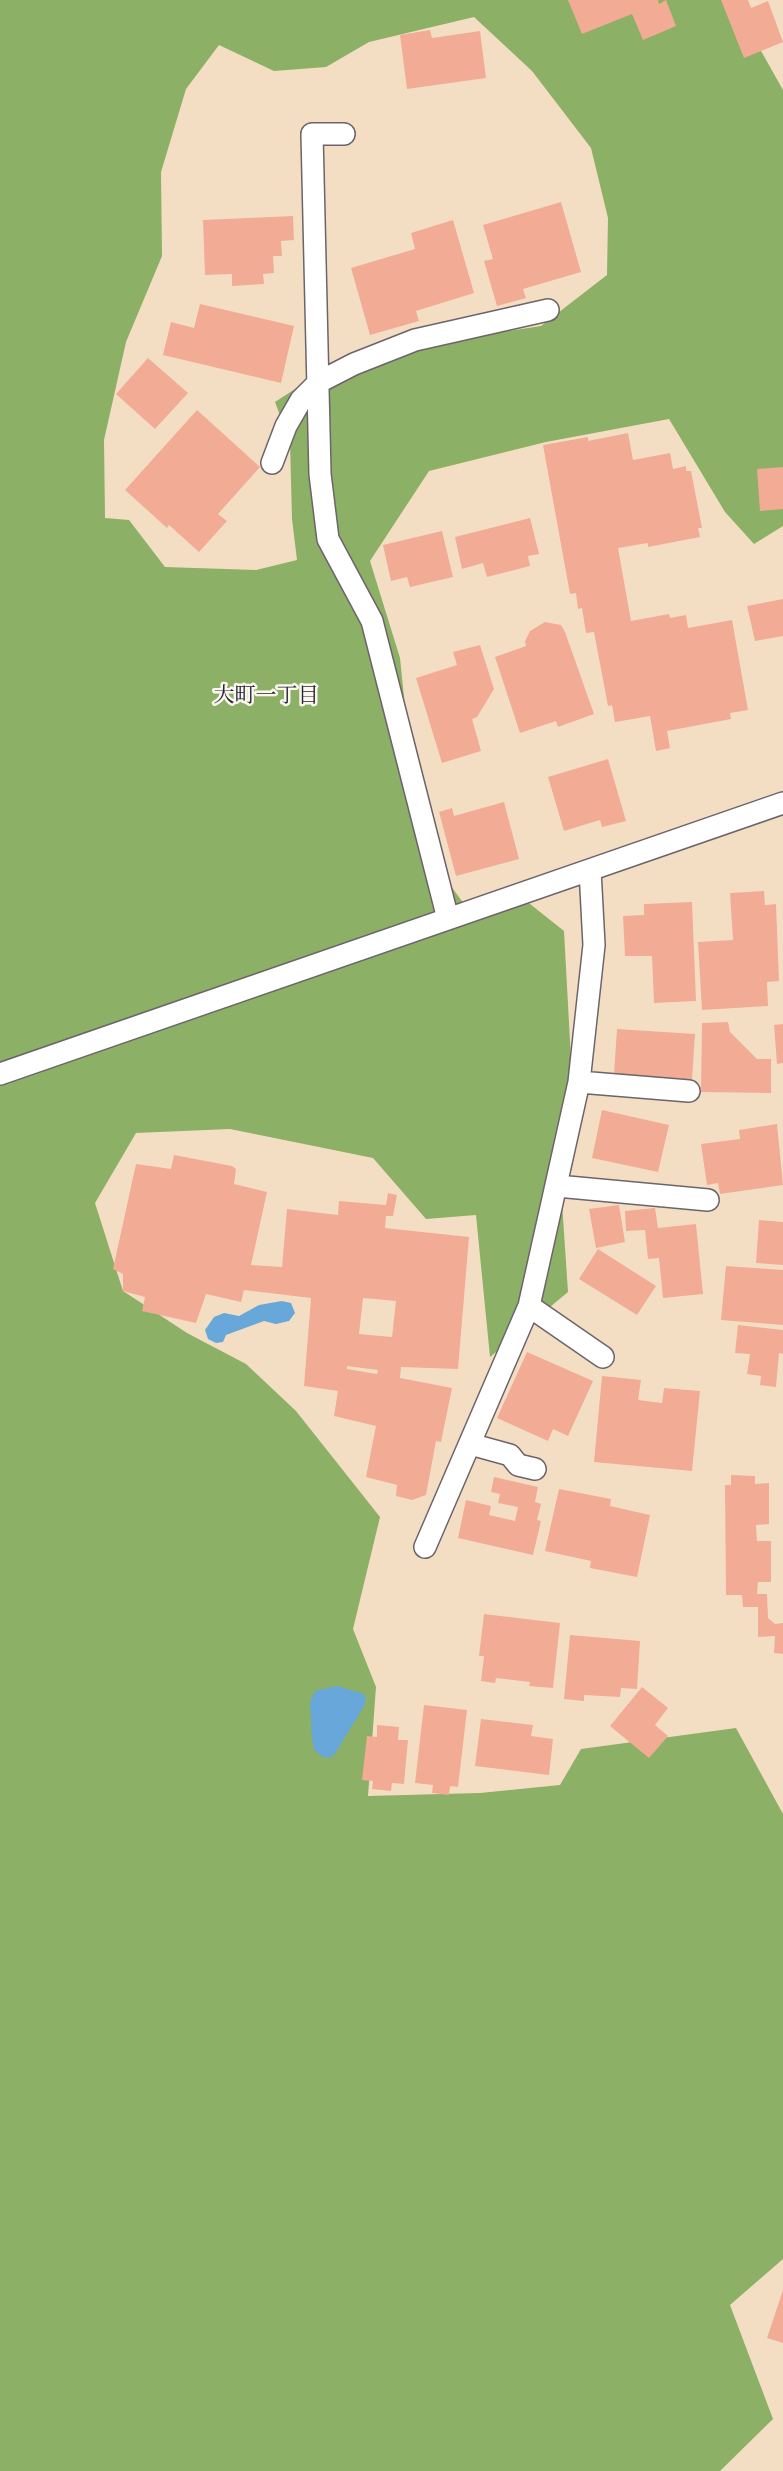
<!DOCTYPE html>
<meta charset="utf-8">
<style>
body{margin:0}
canvas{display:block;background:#f4dec3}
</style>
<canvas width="783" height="2471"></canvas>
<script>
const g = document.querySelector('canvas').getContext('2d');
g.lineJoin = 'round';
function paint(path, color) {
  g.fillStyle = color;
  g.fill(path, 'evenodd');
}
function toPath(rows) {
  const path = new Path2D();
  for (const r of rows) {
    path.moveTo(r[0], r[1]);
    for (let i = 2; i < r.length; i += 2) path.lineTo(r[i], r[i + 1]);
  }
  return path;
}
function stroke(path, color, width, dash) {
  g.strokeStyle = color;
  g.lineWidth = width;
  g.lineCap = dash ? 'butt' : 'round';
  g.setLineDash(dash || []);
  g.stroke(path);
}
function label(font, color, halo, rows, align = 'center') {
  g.font = font + ' "Libre Bodoni","Noto Serif JP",serif';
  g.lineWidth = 5;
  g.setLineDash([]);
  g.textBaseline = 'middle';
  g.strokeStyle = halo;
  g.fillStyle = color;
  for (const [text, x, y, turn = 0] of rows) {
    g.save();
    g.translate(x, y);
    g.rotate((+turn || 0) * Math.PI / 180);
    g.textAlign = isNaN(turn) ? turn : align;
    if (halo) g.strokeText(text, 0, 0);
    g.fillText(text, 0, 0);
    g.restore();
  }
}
paint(toPath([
 [0,0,724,0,738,10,783,90,783,526,754,544,725,512,669,419,546,442,429,471,370,561,400,658,410,755,431,859,467,908,520,896,564,931,572,1078,557,1129,568,1292,490,1357,476,1215,426,1219,373,1158,230,1129,136,1133,95,1203,123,1291,187,1333,246,1364,296,1411,380,1517,353,1629,376,1687,368,1796,480,1793,560,1785,581,1749,736,1728,783,1814,783,2259,730,2305,773,2419,720,2471,0,2471],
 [474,17,532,71,591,148,608,218,607,275,541,326,346,356,275,402,290,442,292,519,297,560,256,570,165,567,129,520,105,518,104,440,126,342,162,256,161,172,186,89,219,45,274,71,326,67,369,42]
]), '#8cb065');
paint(toPath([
 [282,1301,291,1303,295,1313,289,1321,276,1324,264,1321,226,1335,223,1342,216,1343,208,1339,205,1330,214,1317,224,1313,239,1316,259,1305],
 [337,1686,364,1694,366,1699,364,1706,336,1752,333,1756,325,1758,315,1751,312,1740,310,1702,315,1691]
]), '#67a7da');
paint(toPath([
 [568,0,658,0,659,4,666,0,676,26,643,40,632,14,582,34],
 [721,0,748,0,751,8,768,1,783,42,744,58],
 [430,30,432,38,480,31,486,78,407,89,400,35],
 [561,202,581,272,523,289,526,298,497,306,484,261,493,259,483,225],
 [293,216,294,240,281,241,282,256,273,256,274,273,263,274,264,284,232,286,232,274,205,275,203,220],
 [453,220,474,293,416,311,419,321,370,335,351,268,415,249,411,233],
 [200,304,294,326,281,383,163,355,171,322,194,328],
 [148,358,188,393,155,429,116,394],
 [197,410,260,467,218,514,227,521,199,552,169,525,167,528,125,490],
 [628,433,633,460,670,453,673,469,686,466,686,471,691,471,702,528,698,528,700,537,648,547,648,543,618,548,631,621,669,614,670,618,686,615,688,628,732,620,748,710,730,713,731,719,667,731,670,748,656,751,650,716,615,722,612,705,608,706,594,632,586,633,582,608,578,609,576,593,570,594,543,445,588,437,588,441],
 [783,467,783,509,760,511,757,469],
 [530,518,539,554,528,556,530,566,487,577,483,563,462,569,455,537],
 [442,531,453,577,410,587,407,577,391,581,383,545],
 [783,599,783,636,755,641,747,606],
 [545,622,561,625,565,632,594,714,558,727,556,721,520,733,495,657,526,646,525,641,530,631],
 [480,645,494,689,477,717,472,719,481,751,442,763,416,678,457,665,453,652],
 [608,759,626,821,602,827,600,820,564,831,548,777],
 [504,802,519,859,456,876,439,812,452,808,454,816],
 [764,891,765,905,776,904,779,981,767,982,768,1006,702,1010,698,942,733,940,730,893],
 [692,902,696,1001,654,1003,652,956,625,956,623,916,644,915,644,904],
 [728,1022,730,1032,757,1059,771,1059,771,1093,701,1092,702,1023],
 [783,1024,783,1063,777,1064,774,1025],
 [617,1029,695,1034,692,1080,614,1075],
 [602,1110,669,1125,658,1172,592,1158],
 [777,1124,783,1185,720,1194,718,1183,707,1185,701,1144,740,1139,739,1130],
 [174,1155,232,1166,236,1169,234,1184,267,1192,251,1265,282,1267,287,1209,338,1215,339,1201,386,1205,388,1193,397,1195,393,1216,386,1216,385,1228,469,1237,458,1369,401,1367,400,1378,452,1388,441,1442,436,1441,426,1495,412,1500,396,1496,397,1485,366,1477,376,1426,334,1416,338,1391,304,1386,311,1298,244,1290,241,1302,206,1294,196,1323,142,1311,145,1297,123,1291,123,1274,113,1269,136,1164,171,1169],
 [363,1298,396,1301,392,1337,359,1334],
 [347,1366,378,1370,377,1374,347,1369],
 [619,1205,625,1242,596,1248,589,1209],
 [655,1208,658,1228,696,1224,703,1294,663,1298,659,1258,648,1259,645,1230,626,1231,625,1211],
 [759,1220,783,1222,783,1265,756,1263],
 [598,1249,656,1286,637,1315,579,1279],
 [726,1266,783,1270,783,1325,721,1320],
 [738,1325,783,1330,783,1354,779,1353,776,1387,760,1385,761,1376,747,1374,750,1354,735,1353],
 [527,1352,593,1381,568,1436,553,1429,548,1441,497,1418],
 [602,1376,641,1380,638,1400,662,1403,664,1388,700,1391,692,1471,594,1462],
 [731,1475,755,1476,755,1484,769,1483,769,1524,756,1525,757,1541,771,1541,771,1582,758,1582,757,1594,767,1594,768,1618,775,1624,783,1623,783,1654,774,1653,775,1636,758,1637,758,1607,743,1607,742,1595,726,1595,725,1485,731,1485],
 [494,1477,538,1487,535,1502,541,1504,537,1520,541,1521,533,1555,458,1538,466,1500,491,1506,489,1515,515,1521,518,1507,498,1503,500,1494,491,1492],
 [559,1489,611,1499,610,1506,650,1515,637,1577,590,1568,591,1561,545,1551],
 [484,1614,560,1623,553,1688,529,1686,530,1682,496,1678,495,1683,481,1681,484,1656,479,1656],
 [570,1635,640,1641,637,1689,621,1688,620,1697,584,1695,584,1701,564,1699],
 [642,1687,668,1708,655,1725,668,1736,649,1758,610,1726],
 [424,1705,467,1710,458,1787,450,1786,449,1795,432,1793,433,1785,415,1783],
 [481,1719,533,1725,531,1736,553,1739,549,1775,475,1766],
 [377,1725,399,1727,398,1740,408,1740,404,1784,392,1783,391,1791,372,1789,373,1781,362,1780,367,1736,377,1737],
 [783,2290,783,2343,767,2338]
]), '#f2ac95');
const lane = toPath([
 [344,134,312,134,320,474,328,539,372,621,448,919],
 [272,463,286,426,301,400,319,382,354,364,415,340,548,310],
 [0,1074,783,803],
 [579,1082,689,1091],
 [557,1186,708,1200],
 [529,1306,603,1357],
 [470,1444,510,1455,518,1465,535,1469],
 [425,1547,529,1306,579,1082,594,945,590,870]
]);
stroke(lane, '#6c646b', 24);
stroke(lane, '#fff', 21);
label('21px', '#22223b', '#fbf7ec', [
 ["大町一丁目",266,697]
]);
</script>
